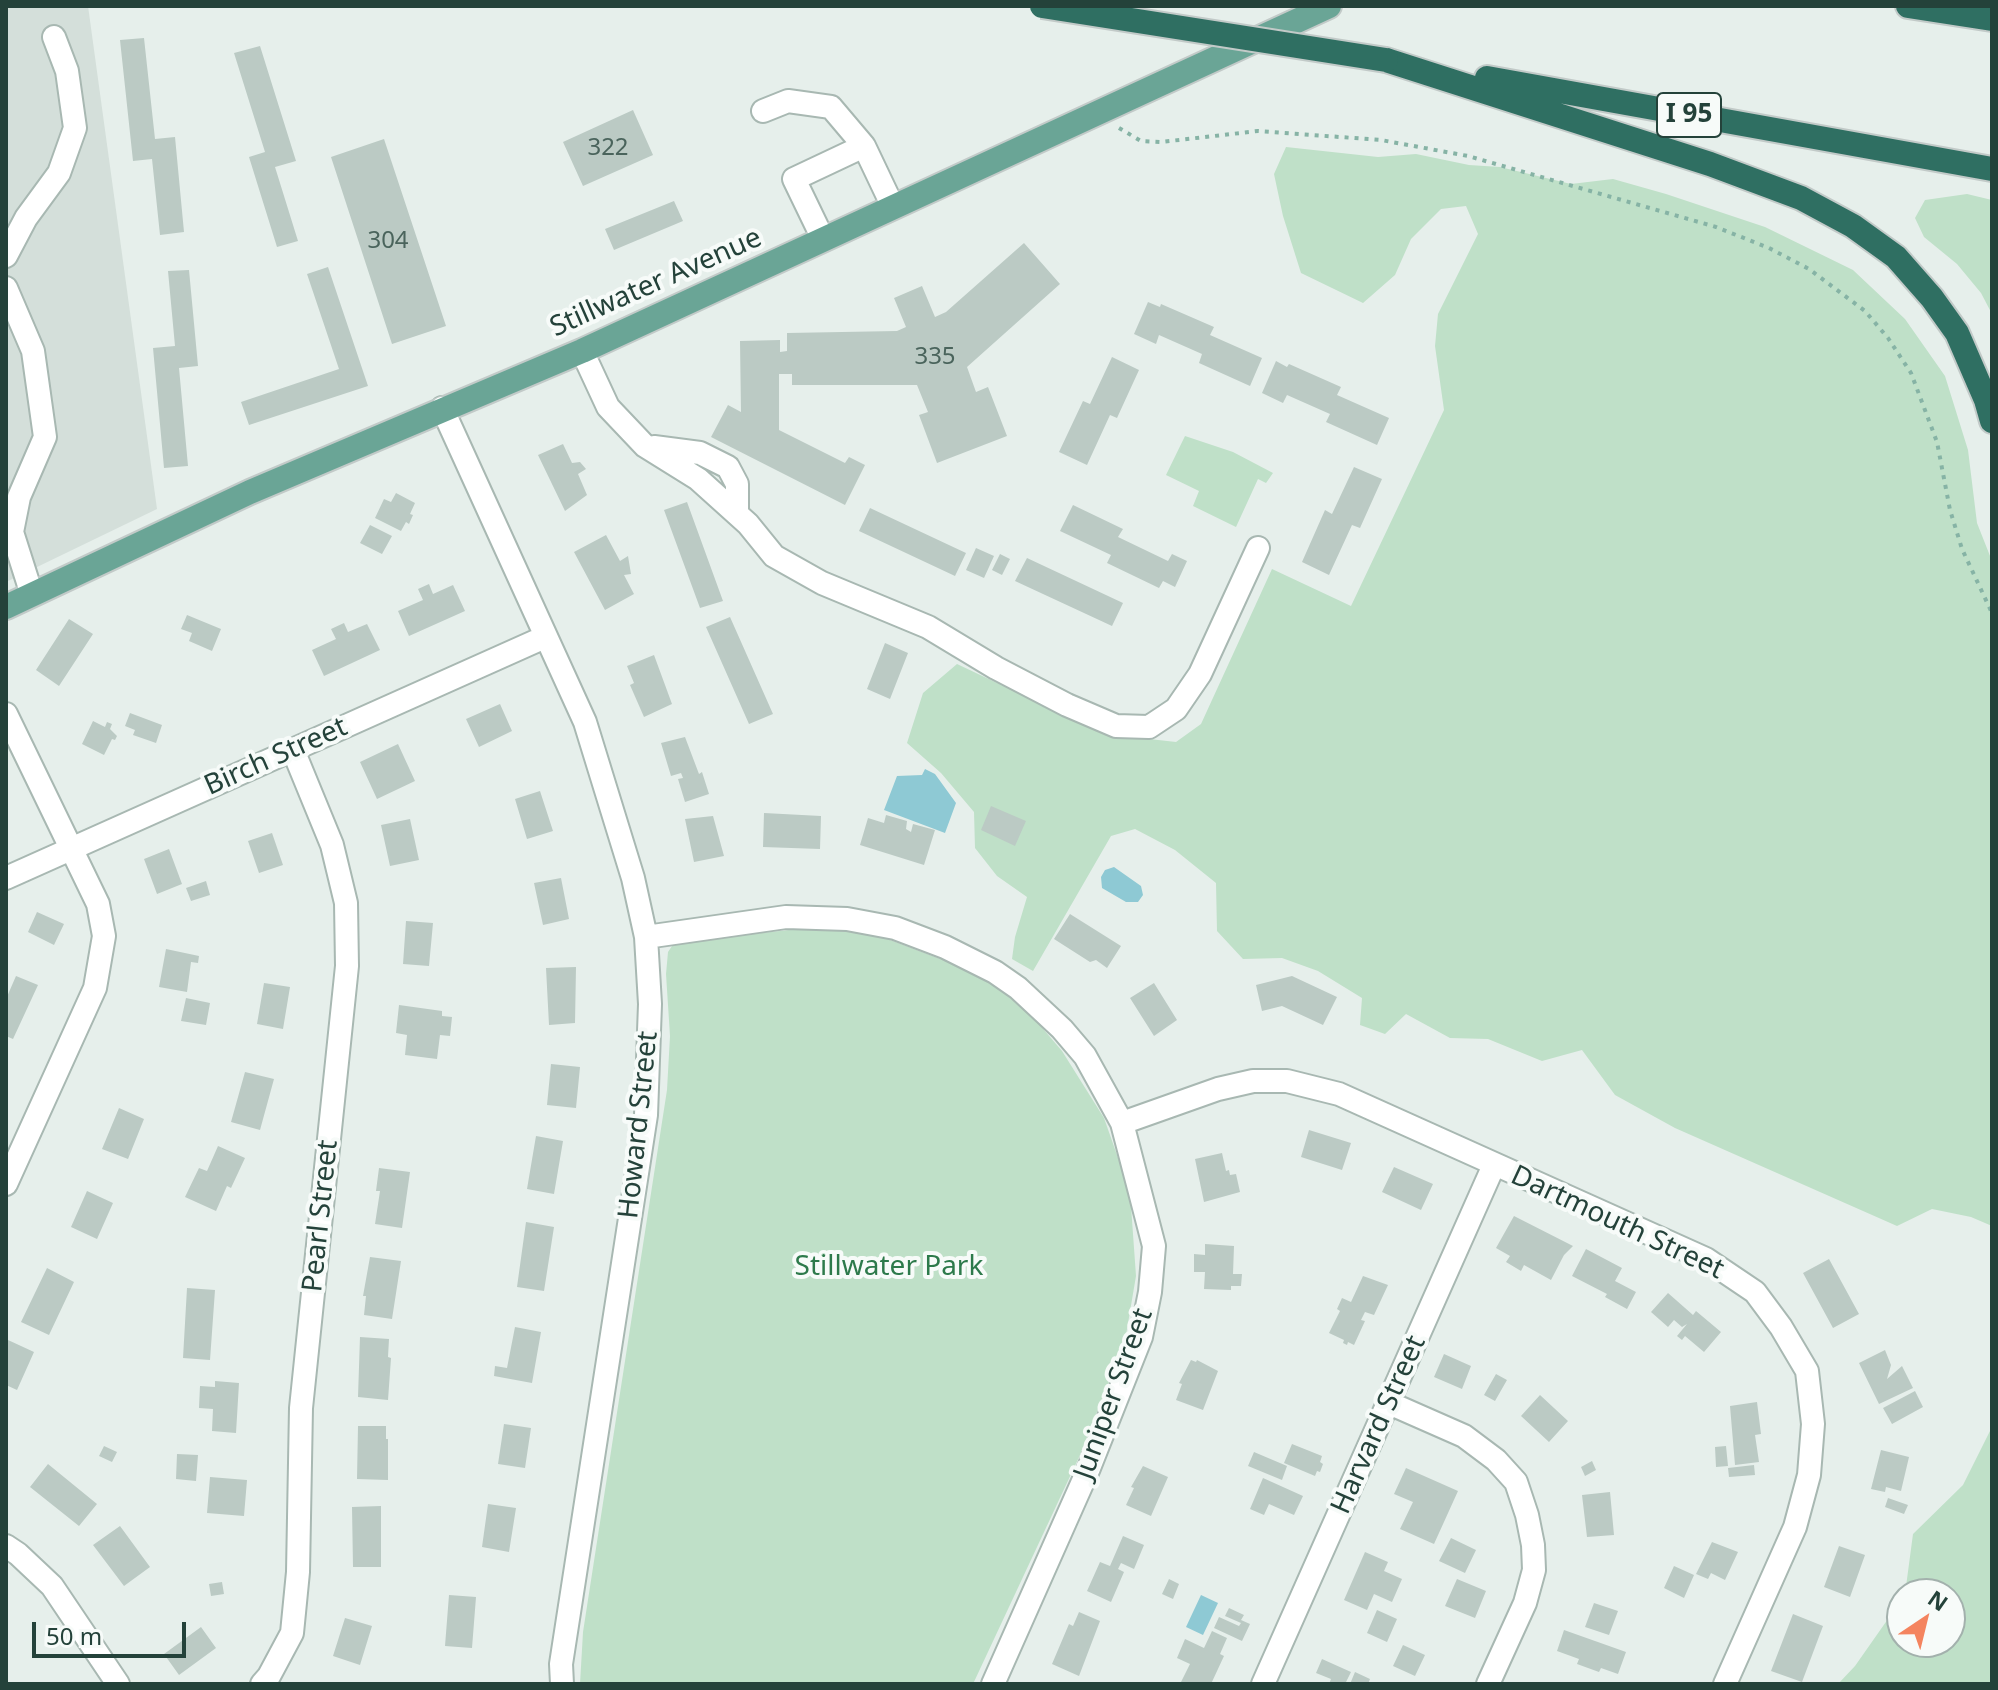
<!DOCTYPE html>
<style>
body{margin:0}
#map{position:relative;width:1998px;height:1690px;overflow:hidden;background:#e6efeb;font-family:"Noto Sans",sans-serif}
canvas{display:block}
.frame{position:absolute;inset:0;border:8px solid #24423a;pointer-events:none}
.north{position:absolute;left:1886px;top:1578px;width:80px;height:80px;box-sizing:border-box;background:#f7fbf9;border:2px solid #a3b1ad;border-radius:50%;rotate:35deg;font-size:22px;font-weight:700;line-height:32px;text-align:center;color:#24423a}
.north::after{content:'';display:block;margin:auto;width:28px;height:36px;background:#f4845f;clip-path:polygon(50% 0,100% 100%,50% 72%,0 100%)}
.scale{position:absolute;left:32px;top:1622px;width:154px;height:36px;box-sizing:border-box;border:4px solid #24423a;border-top:0;padding-left:10px;font-size:24px;line-height:28px;white-space:nowrap;color:#24423a;-webkit-text-stroke:6px #f7fbf9;paint-order:stroke}
</style>
<div id="map">
<canvas width="1998" height="1690"></canvas>
<div class="frame"></div>
<div class="north">N</div>
<div class="scale">50 m</div>
</div>
<script>
const g = document.querySelector('canvas').getContext('2d');
g.lineJoin = 'round';
function paint(path, color) {
  g.fillStyle = color;
  g.fill(path, 'evenodd');
}
function toPath(rows) {
  const path = new Path2D();
  for (const r of rows) {
    path.moveTo(r[0], r[1]);
    for (let i = 2; i < r.length; i += 2) path.lineTo(r[i], r[i + 1]);
  }
  return path;
}
function stroke(path, color, width, dash) {
  g.strokeStyle = color;
  g.lineWidth = width;
  g.lineCap = dash ? 'butt' : 'round';
  g.setLineDash(dash || []);
  g.stroke(path);
}
function label(font, color, halo, rows, align = 'center') {
  g.font = font + ' "Noto Sans",sans-serif';
  g.lineWidth = 8;
  g.setLineDash([]);
  g.textBaseline = 'middle';
  g.strokeStyle = halo;
  g.fillStyle = color;
  for (const [text, x, y, turn = 0] of rows) {
    g.save();
    g.translate(x, y);
    g.rotate((+turn || 0) * Math.PI / 180);
    g.textAlign = isNaN(turn) ? turn : align;
    if (halo) g.strokeText(text, 0, 0);
    g.fillText(text, 0, 0);
    g.restore();
  }
}
paint(toPath([
 [6,6,88,6,157,509,6,582]
]), '#d4dfda');
paint(toPath([
 [1286,147,1378,157,1416,154,1469,165,1500,167,1571,184,1613,179,1666,194,1765,227,1853,270,1905,319,1945,376,1968,450,1977,523,1992,561,1992,1226,1971,1217,1932,1209,1897,1226,1675,1128,1615,1095,1582,1050,1542,1061,1488,1039,1450,1038,1406,1014,1385,1034,1360,1025,1362,998,1318,971,1282,958,1243,959,1217,931,1216,883,1175,850,1135,829,1111,836,1033,971,1012,959,1015,937,1027,897,997,876,975,848,974,812,941,773,907,743,923,693,957,664,1105,734,1176,742,1201,724,1272,569,1351,606,1444,410,1435,346,1438,314,1478,234,1466,206,1441,209,1411,239,1395,275,1363,303,1301,273,1283,216,1274,174],
 [1967,194,1992,200,1992,314,1981,293,1957,264,1924,237,1915,218,1925,200],
 [1185,436,1233,452,1273,473,1266,483,1258,479,1236,527,1193,506,1199,491,1166,475],
 [798,929,838,930,885,938,964,968,1002,991,1033,1017,1062,1051,1104,1118,1130,1192,1136,1276,1125,1341,1080,1455,973,1684,580,1684,583,1632,667,1090,670,1036,666,974,668,952,672,946,680,942],
 [1992,1427,1992,1684,1838,1684,1855,1666,1902,1599,1902,1642,1950,1642,1950,1594,1905,1594,1913,1534,1963,1485]
]), '#bfe0c8');
paint(toPath([
 [925,769,935,774,956,803,945,833,884,810,897,776,922,775],
 [1114,867,1141,886,1143,895,1138,902,1126,902,1102,888,1101,877,1105,870],
 [1201,1595,1218,1603,1203,1635,1186,1627]
]), '#8ec9d4');
paint(toPath([
 [144,38,155,139,175,137,184,232,160,235,152,159,133,161,120,40],
 [260,46,296,161,275,167,298,241,277,247,249,157,265,152,234,53],
 [633,110,653,155,583,186,563,142],
 [384,139,446,326,392,344,331,157],
 [674,201,683,221,614,250,605,229],
 [1024,243,1060,284,967,367,976,392,988,387,1007,436,937,463,919,415,928,412,917,385,792,385,792,374,779,374,779,430,845,463,849,457,865,465,845,505,711,437,728,405,741,412,740,341,780,340,780,352,787,351,787,333,897,331,906,327,894,298,922,286,935,317,946,312],
 [328,267,368,386,249,425,241,402,339,369,307,274],
 [189,270,198,366,179,368,188,466,164,468,153,348,175,346,168,271],
 [1148,302,1160,307,1161,304,1214,327,1210,335,1262,358,1250,386,1199,363,1202,354,1159,335,1156,344,1134,334],
 [1112,357,1139,370,1117,418,1110,415,1087,465,1059,452,1083,401,1090,404],
 [1276,361,1287,367,1289,364,1341,387,1337,395,1389,418,1377,445,1326,422,1330,414,1287,395,1283,403,1262,393],
 [563,444,572,463,580,462,586,469,578,474,587,495,565,511,538,455],
 [1354,467,1382,479,1360,528,1352,525,1329,575,1302,562,1325,510,1332,514],
 [396,493,415,503,410,514,413,515,409,524,406,522,401,531,375,518,384,499,391,502],
 [687,502,723,601,700,608,664,510],
 [1073,505,1123,529,1118,537,1168,561,1172,554,1187,561,1175,587,1163,581,1159,588,1107,563,1111,555,1060,531],
 [870,508,966,553,955,576,859,531],
 [370,525,392,536,382,554,360,543],
 [606,535,620,561,628,556,631,574,624,575,634,594,605,610,574,552],
 [976,548,994,556,984,578,966,570],
 [1000,554,1010,559,1002,575,992,570],
 [1027,558,1123,603,1112,626,1015,581],
 [429,584,433,594,453,585,465,611,409,636,398,611,423,600,418,589],
 [187,615,221,629,212,651,189,641,192,633,181,629],
 [730,617,773,714,749,724,706,627],
 [69,619,93,634,59,686,36,670],
 [344,623,348,632,367,624,380,650,324,676,312,650,336,639,331,629],
 [885,643,908,653,890,699,867,689],
 [654,655,672,704,644,717,630,685,634,683,627,666],
 [500,704,512,731,479,747,466,719],
 [130,713,162,725,156,743,133,735,135,730,125,726],
 [93,721,105,727,107,722,112,724,110,729,117,736,115,740,112,739,104,755,82,744],
 [685,737,699,774,702,772,709,794,685,802,678,779,683,778,681,773,671,776,661,743],
 [398,744,415,781,377,799,360,762],
 [540,791,553,831,527,839,515,799],
 [991,806,1026,821,1015,846,981,830],
 [764,813,821,816,820,849,763,847],
 [886,815,907,821,906,829,911,832,913,824,935,830,924,865,860,845,868,818,884,823],
 [713,816,724,856,694,862,685,819],
 [410,819,419,860,390,866,381,825],
 [272,833,283,865,259,873,248,841],
 [169,849,182,884,157,894,144,859],
 [561,878,569,919,543,925,534,883],
 [206,881,210,895,191,901,186,888],
 [37,912,64,924,54,945,28,932],
 [1070,914,1121,946,1107,968,1096,960,1090,962,1054,939],
 [406,921,433,923,429,966,403,964],
 [166,949,199,956,198,963,191,962,187,992,159,987],
 [576,967,575,1023,549,1025,546,968],
 [16,976,38,985,13,1039,6,1036,6,999],
 [1292,976,1337,997,1323,1025,1282,1006,1262,1011,1256,985],
 [264,983,290,987,283,1029,257,1024],
 [1154,983,1177,1020,1154,1036,1130,998],
 [186,998,210,1003,206,1025,181,1021],
 [399,1005,442,1011,442,1016,452,1017,450,1036,440,1035,437,1059,405,1055,407,1035,396,1033],
 [551,1064,580,1067,576,1108,547,1105],
 [245,1072,274,1079,260,1130,231,1122],
 [119,1108,144,1119,128,1159,102,1149],
 [1309,1130,1351,1143,1342,1170,1301,1157],
 [536,1136,563,1141,554,1194,527,1189],
 [218,1146,245,1158,231,1188,227,1186,216,1211,185,1197,199,1168,207,1171],
 [1222,1153,1226,1171,1229,1170,1230,1175,1236,1174,1240,1192,1204,1202,1195,1159],
 [1394,1167,1433,1184,1421,1210,1382,1192],
 [379,1168,410,1172,402,1228,375,1224,380,1191,376,1191],
 [87,1191,113,1203,97,1239,71,1227],
 [1514,1216,1573,1246,1564,1255,1551,1280,1524,1265,1521,1271,1506,1262,1510,1256,1496,1248],
 [526,1222,554,1227,544,1291,517,1287],
 [1205,1244,1234,1246,1233,1274,1242,1274,1241,1286,1231,1286,1231,1290,1204,1289,1205,1272,1194,1272,1194,1254,1205,1255],
 [1586,1249,1622,1268,1615,1281,1636,1292,1627,1309,1605,1297,1607,1294,1572,1276],
 [370,1257,401,1261,392,1319,364,1315,366,1296,363,1296],
 [1829,1259,1859,1314,1833,1328,1803,1273],
 [47,1268,74,1282,49,1335,21,1322],
 [1363,1276,1388,1285,1374,1315,1365,1312,1361,1320,1365,1321,1354,1345,1348,1342,1347,1345,1343,1343,1344,1340,1329,1333,1340,1311,1337,1309,1342,1298,1351,1302],
 [187,1288,215,1290,210,1360,183,1358],
 [1668,1293,1693,1315,1696,1311,1721,1332,1704,1352,1685,1336,1682,1340,1677,1336,1687,1324,1682,1327,1674,1320,1668,1327,1651,1312],
 [515,1327,541,1332,532,1383,494,1376,495,1366,507,1368],
 [360,1337,389,1339,388,1357,391,1358,388,1400,358,1397],
 [8,1340,34,1352,17,1390,6,1385],
 [1885,1350,1891,1365,1887,1379,1902,1366,1913,1388,1879,1404,1859,1363],
 [1444,1354,1471,1366,1462,1389,1434,1377],
 [1191,1360,1196,1362,1197,1360,1218,1371,1203,1410,1176,1400,1182,1384,1179,1383],
 [1496,1374,1507,1380,1495,1401,1484,1395],
 [215,1381,239,1383,236,1433,212,1431,213,1409,199,1408,200,1386,215,1387],
 [1915,1391,1923,1407,1892,1424,1883,1408],
 [1540,1395,1568,1421,1549,1442,1521,1416],
 [1757,1402,1761,1434,1755,1435,1759,1462,1735,1465,1730,1406],
 [504,1424,531,1428,525,1468,498,1464],
 [358,1426,386,1426,386,1439,388,1439,388,1480,357,1479],
 [1292,1444,1322,1456,1320,1462,1323,1464,1320,1472,1317,1471,1315,1476,1284,1463],
 [104,1446,117,1452,112,1462,99,1456],
 [1726,1446,1728,1466,1716,1467,1715,1447],
 [1881,1450,1909,1457,1901,1491,1886,1487,1885,1492,1871,1489],
 [1254,1452,1287,1466,1282,1480,1248,1466],
 [177,1454,198,1455,196,1481,176,1479],
 [1592,1461,1596,1470,1585,1476,1581,1467],
 [48,1464,97,1504,79,1526,30,1487],
 [1754,1465,1755,1475,1729,1477,1728,1468],
 [1143,1466,1168,1477,1151,1516,1126,1505,1134,1488,1131,1487],
 [1406,1468,1458,1491,1434,1544,1400,1529,1413,1502,1394,1494],
 [210,1477,247,1480,244,1516,207,1513],
 [1263,1478,1303,1496,1294,1515,1269,1504,1264,1515,1250,1509],
 [1610,1492,1614,1535,1587,1537,1582,1495],
 [1888,1498,1908,1505,1904,1514,1885,1507],
 [488,1504,516,1508,509,1552,482,1547],
 [381,1506,381,1567,353,1567,352,1507],
 [120,1526,150,1567,124,1586,93,1545],
 [1123,1536,1144,1545,1134,1569,1121,1563,1118,1569,1124,1572,1111,1602,1087,1591,1100,1562,1110,1566],
 [1451,1538,1476,1550,1465,1573,1439,1561],
 [1712,1542,1738,1552,1725,1580,1711,1573,1708,1579,1696,1574],
 [1839,1546,1865,1555,1850,1597,1824,1587],
 [1365,1552,1388,1562,1384,1571,1402,1579,1392,1602,1374,1594,1367,1610,1344,1600],
 [1674,1566,1694,1575,1684,1598,1664,1588],
 [1169,1579,1179,1584,1173,1599,1162,1594],
 [1457,1579,1486,1591,1475,1618,1445,1606],
 [222,1582,224,1594,211,1596,209,1584],
 [449,1595,476,1597,472,1648,445,1646],
 [1594,1603,1618,1611,1609,1635,1585,1627],
 [1229,1608,1244,1615,1241,1620,1250,1624,1242,1641,1214,1628,1219,1617,1239,1626,1241,1623,1225,1616],
 [1377,1610,1397,1619,1387,1642,1367,1633],
 [1079,1612,1100,1621,1079,1676,1052,1664,1069,1624,1073,1626],
 [1793,1614,1823,1626,1802,1682,1771,1671],
 [345,1618,372,1626,360,1665,333,1656],
 [201,1627,216,1648,179,1675,164,1654],
 [1564,1630,1626,1652,1618,1674,1601,1668,1599,1672,1577,1664,1579,1659,1557,1651],
 [1212,1631,1227,1638,1220,1654,1224,1656,1211,1684,1180,1684,1190,1664,1177,1658,1185,1639,1204,1648],
 [1403,1645,1425,1655,1415,1676,1393,1666],
 [1322,1659,1351,1672,1345,1684,1329,1684,1331,1679,1316,1673],
 [1355,1672,1370,1679,1368,1684,1350,1684]
]), '#bbcac4');
const minor = toPath([
 [763,111,788,101,831,107,864,146],
 [823,239,794,179,864,146,893,207],
 [6,256,26,218,59,173,75,128,67,71,54,37],
 [6,288,33,351,45,437,19,497,12,532,32,595],
 [582,351,608,407,645,446,698,479,748,524,774,556,822,583,928,627,996,668,1067,705,1116,726,1149,727,1176,709,1200,674,1258,548],
 [442,408,585,722,633,878,646,937,650,1004,646,1115,561,1664,562,1684],
 [654,447,700,453,728,467,737,484,737,514],
 [6,714,98,904,104,936,95,988,6,1184],
 [6,878,545,637],
 [646,937,786,917,847,919,895,928,945,947,995,972,1018,988,1062,1029,1085,1056,1122,1123,1154,1246,1150,1292,1141,1337,1089,1468,993,1684],
 [1122,1123,1218,1089,1253,1081,1287,1081,1339,1094,1706,1259,1755,1292,1781,1327,1807,1371,1813,1424,1809,1475,1795,1527,1725,1684],
 [1389,1403,1464,1436,1496,1460,1516,1482,1527,1515,1533,1545,1534,1570,1525,1603,1488,1684],
 [6,1546,18,1554,52,1586,118,1684],
 [262,1684,269,1676,292,1633,298,1572,301,1408,347,966,346,903,332,845,293,750],
 [1263,1684,1494,1165]
]);
const major = toPath([
 [6,607,250,492,582,351,1329,6]
]);
const highway = toPath([
 [1908,6,1992,19],
 [1386,60,1710,164,1801,198,1853,226,1896,257,1932,298,1957,333,1986,400,1992,421],
 [1487,78,1992,169]
]);
stroke(minor, '#a8b8b2', 26);
stroke(major, '#c2cac8', 28);
stroke(highway, '#c2cac8', 28);
stroke(toPath([
 [1119,128,1141,141,1161,142,1258,131,1381,140,1468,156,1716,227,1769,248,1809,269,1865,311,1888,338,1911,373,1937,442,1950,510,1962,549,1992,613]
]), '#86b3a5', 4, [4, 6]);
stroke(minor, '#fff', 22);
stroke(major, '#6aa596', 24);
stroke(highway, '#2f6f62', 24);
const highwayBridge = toPath([
 [1042,6,1386,60]
]);
stroke(highwayBridge, '#c2cac8', 28, []);
stroke(highwayBridge, '#2f6f62', 24);
label('24px', '#4a645c', null, [
 ["322",608,148],
 ["304",388,241],
 ["335",935,357]
]);
for (const [x, y, w] of [
 [1689,115,64]
]) {
  const box = new Path2D();
  box.roundRect(x - w / 2, y - 22, w, 44, 6);
  g.fillStyle = '#f7fbf9';
  g.fill(box);
  stroke(box, '#24423a', 2);
}
label('bold 26px', '#24423a', null, [
 ["I 95",1689,115]
]);
label('28px', '#24423a', '#f7fbf9', [
 ["Stillwater Avenue",656,283,-24],
 ["Birch Street",276,757,-24],
 ["Howard Street",639,1125,-84],
 ["Pearl Street",321,1216,-84],
 ["Dartmouth Street",1617,1223,25],
 ["Juniper Street",1114,1394,-70],
 ["Harvard Street",1379,1425,-66]
]);
label('28px', '#2d7a4b', '#f7fbf9', [
 ["Stillwater Park",889,1267]
]);
</script>
